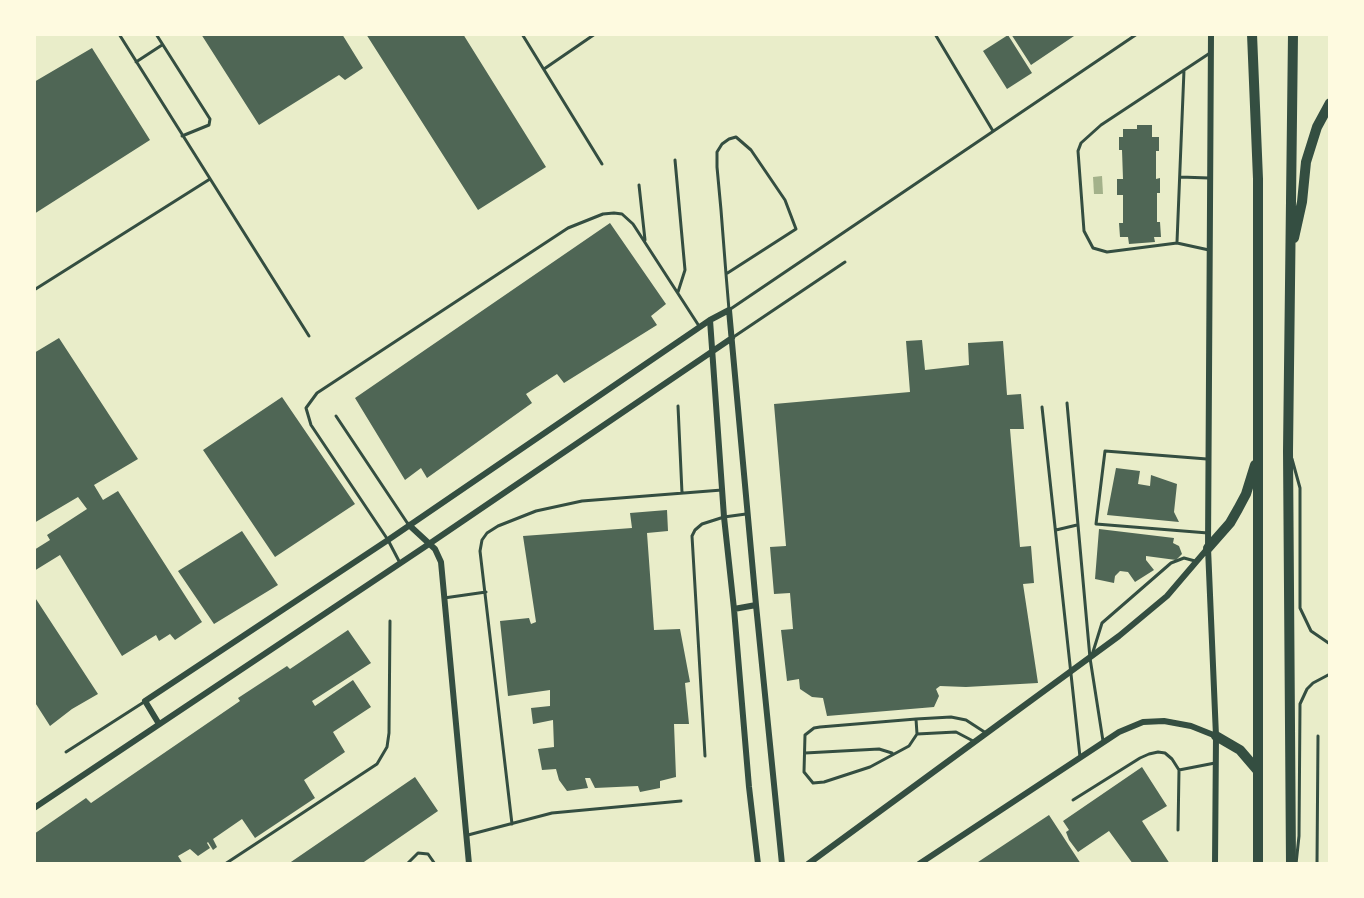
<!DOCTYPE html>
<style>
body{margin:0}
#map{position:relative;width:1364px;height:898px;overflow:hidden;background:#e9edc9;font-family:"Fira Sans Condensed",sans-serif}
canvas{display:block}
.frame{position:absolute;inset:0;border:36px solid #fefae0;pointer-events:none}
</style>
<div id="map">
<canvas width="1364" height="898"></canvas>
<div class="frame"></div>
</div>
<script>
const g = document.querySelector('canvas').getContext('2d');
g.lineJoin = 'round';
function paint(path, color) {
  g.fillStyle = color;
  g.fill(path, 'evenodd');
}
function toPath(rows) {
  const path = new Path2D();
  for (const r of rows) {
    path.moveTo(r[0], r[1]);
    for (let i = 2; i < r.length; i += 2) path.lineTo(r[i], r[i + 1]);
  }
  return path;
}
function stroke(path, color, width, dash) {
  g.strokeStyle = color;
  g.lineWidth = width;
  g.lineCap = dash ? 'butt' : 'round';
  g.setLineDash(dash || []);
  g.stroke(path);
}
paint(toPath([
 [1102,176,1103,194,1094,194,1093,177]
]), '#a3b18a');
paint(toPath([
 [201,34,342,34,363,68,345,80,339,75,259,125],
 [366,34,463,34,546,167,478,210],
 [1011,34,1077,34,1031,65],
 [1008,35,1032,73,1007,89,983,51],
 [92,48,150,140,34,214,34,82],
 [1137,125,1152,125,1152,137,1159,137,1159,151,1156,151,1156,179,1160,178,1160,193,1157,193,1157,222,1160,222,1161,237,1154,237,1155,242,1129,244,1128,237,1120,237,1119,223,1123,223,1123,195,1117,195,1117,179,1123,179,1122,150,1119,150,1119,137,1123,137,1123,129,1137,129],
 [610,223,666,304,651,316,657,325,564,383,557,374,526,394,532,403,427,478,421,468,405,480,355,398],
 [59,338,138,459,94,485,103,500,118,491,202,622,175,640,170,634,159,641,156,635,122,656,60,555,34,571,34,550,50,540,47,535,87,509,78,497,34,523,34,353],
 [922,340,925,370,969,365,968,343,1003,341,1007,395,1021,394,1024,429,1010,429,1020,547,1031,546,1034,583,1023,584,1038,683,966,687,940,686,936,689,939,696,934,707,827,716,823,698,812,697,800,689,799,679,787,681,781,630,793,629,790,593,774,594,770,547,786,546,774,404,910,392,906,341],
 [282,397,355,504,275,557,203,450],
 [1116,468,1140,471,1138,484,1150,486,1151,475,1177,484,1174,512,1179,522,1107,515],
 [667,510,668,531,647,533,654,630,680,629,690,682,685,683,689,724,674,724,676,777,660,781,660,788,640,792,638,786,595,788,590,778,585,778,588,788,567,791,559,780,556,769,542,770,538,749,554,747,553,720,533,724,531,708,550,706,550,690,508,696,500,621,529,618,531,624,536,622,523,536,632,528,630,513],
 [1099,529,1174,538,1173,543,1179,546,1182,554,1176,560,1146,556,1146,560,1154,570,1135,582,1128,572,1120,571,1115,576,1114,583,1095,579],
 [242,531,278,585,214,624,178,571],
 [34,596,98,694,72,709,50,726,34,701],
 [348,630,371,663,312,701,315,706,353,680,371,707,333,732,345,752,304,780,315,798,255,838,242,819,213,839,217,847,213,850,208,842,207,843,210,848,198,856,190,849,178,856,183,864,34,864,34,834,86,798,91,803,240,701,238,698,287,666,290,669],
 [1142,767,1167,806,1142,821,1170,864,1133,864,1109,831,1078,852,1069,840,1066,832,1069,830,1063,821],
 [415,777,438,811,361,864,288,864],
 [1049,815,1081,864,975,864]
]), '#4f6655');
stroke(toPath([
 [119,34,309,336],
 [156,34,210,119,209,125,182,136],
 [522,34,602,164],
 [935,34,993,131],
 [136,62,162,45],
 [544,69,595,34],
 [675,160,685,270,678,292],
 [1180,177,1209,178],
 [639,185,645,240],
 [1177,242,1184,70],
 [1209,250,1177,243,1107,252,1093,248,1084,231,1078,151,1081,143,1101,125,1210,53],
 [726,274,796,229,785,200,751,150,736,137,729,139,722,144,717,152,717,167,721,210,726,274,729,310,1137,34],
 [34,290,210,179],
 [732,338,845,262],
 [1067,403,1090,658,1103,741],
 [678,406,682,493],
 [1042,407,1080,757],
 [336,416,408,524],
 [1207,459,1105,451,1096,524,1208,533],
 [1292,459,1300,488,1300,608,1311,631,1330,644],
 [1056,530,1077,525],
 [400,563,388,540,311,425,306,408,317,393,568,228,603,214,614,213,622,214,633,224,699,326],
 [444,598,486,592],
 [1092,655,1102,623,1171,563,1184,558,1195,561],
 [916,719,917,734,909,746,870,767,824,782,813,783,804,772,805,735,814,728,820,727,916,719,951,717,966,720,986,733],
 [917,734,956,732,975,742],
 [66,752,144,702],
 [805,753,879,749,892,753],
 [705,756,692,536,695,530,702,524,724,517,746,514],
 [1073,800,1140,758,1149,754,1158,752,1165,753,1172,759,1179,770,1215,763],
 [512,824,480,551,482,540,487,533,498,526,536,511,582,501,722,490],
 [1178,830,1179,770],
 [468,835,552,813,681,801],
 [225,864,377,764,387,747,389,733,390,621],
 [407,864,418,853,428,854,435,864],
 [1296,864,1299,836,1300,704,1307,689,1313,683,1330,674],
 [1317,864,1318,736]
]), '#344e41', 3);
stroke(toPath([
 [1211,34,1208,548,1216,736,1215,864],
 [710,320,724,517,734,609,749,787,758,864],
 [409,525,435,549,441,562,469,864],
 [734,609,756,605],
 [159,724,145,701,388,540,710,320,729,310,756,605,782,864],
 [34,808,429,544,732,338],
 [808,864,1119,636,1167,596,1208,548],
 [919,864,1119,732,1143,722,1164,721,1191,726,1216,736]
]), '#344e41', 6);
stroke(toPath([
 [1252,34,1258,179,1258,864],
 [1294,238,1302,202,1306,162,1317,127,1330,103],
 [1208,548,1230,523,1238,509,1246,494,1255,465],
 [1216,736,1240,750,1258,771],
 [1291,864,1288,451,1293,34]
]), '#344e41', 10);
</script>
